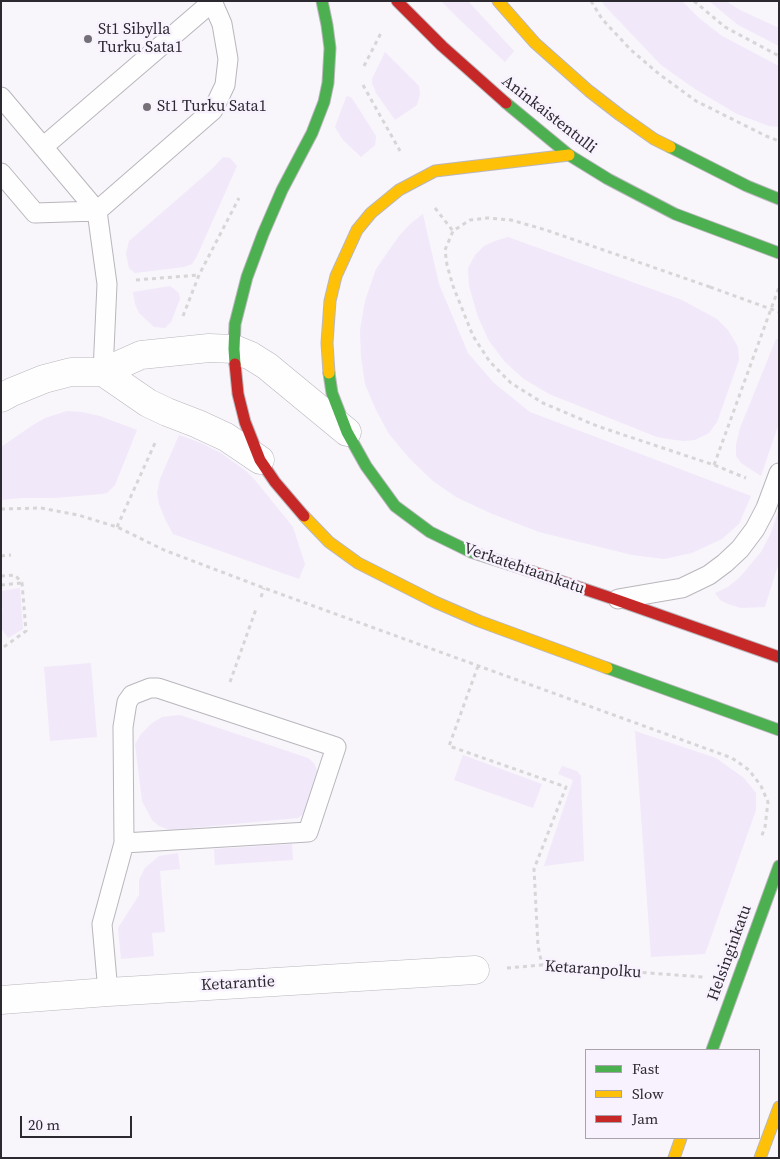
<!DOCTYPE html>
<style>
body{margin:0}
#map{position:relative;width:780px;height:1159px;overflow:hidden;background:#f8f5fb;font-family:"Source Serif 4",serif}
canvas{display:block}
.frame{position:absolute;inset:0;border:2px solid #2d2930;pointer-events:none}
.legend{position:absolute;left:585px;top:1049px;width:175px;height:90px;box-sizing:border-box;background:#f8f2fe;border:1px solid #a7a2ac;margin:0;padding:6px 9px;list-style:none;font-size:15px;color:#2d2930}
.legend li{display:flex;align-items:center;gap:10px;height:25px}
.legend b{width:25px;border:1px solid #a7a2ac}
.scale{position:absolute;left:20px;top:1116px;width:112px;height:22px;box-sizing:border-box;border:2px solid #2d2930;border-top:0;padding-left:6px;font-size:15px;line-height:18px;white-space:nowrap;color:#2d2930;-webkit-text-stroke:4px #f8f2fe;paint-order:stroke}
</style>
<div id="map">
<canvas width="780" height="1159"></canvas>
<div class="frame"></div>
<ul class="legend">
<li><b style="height:6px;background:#4caf50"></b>Fast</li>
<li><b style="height:6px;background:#ffc107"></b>Slow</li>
<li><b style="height:6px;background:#c62828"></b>Jam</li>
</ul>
<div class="scale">20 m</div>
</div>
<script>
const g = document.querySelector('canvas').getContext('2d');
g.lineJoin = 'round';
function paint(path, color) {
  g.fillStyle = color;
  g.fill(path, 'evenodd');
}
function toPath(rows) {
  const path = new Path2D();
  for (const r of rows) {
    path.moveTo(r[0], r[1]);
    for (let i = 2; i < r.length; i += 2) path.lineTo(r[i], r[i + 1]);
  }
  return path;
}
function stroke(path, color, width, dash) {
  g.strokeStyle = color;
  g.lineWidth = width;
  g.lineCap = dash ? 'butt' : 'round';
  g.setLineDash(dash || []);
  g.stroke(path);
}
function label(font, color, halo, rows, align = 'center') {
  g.font = font + ' "Source Serif 4",serif';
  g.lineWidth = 5;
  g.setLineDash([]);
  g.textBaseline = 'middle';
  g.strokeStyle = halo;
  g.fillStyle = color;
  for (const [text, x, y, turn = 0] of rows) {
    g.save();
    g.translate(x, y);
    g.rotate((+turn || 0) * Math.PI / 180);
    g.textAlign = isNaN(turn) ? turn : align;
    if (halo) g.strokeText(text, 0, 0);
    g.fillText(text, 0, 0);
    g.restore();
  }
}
paint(toPath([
 [441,1,468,1,514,51,505,62,462,22],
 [602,1,682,1,699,18,722,36,779,66,779,127,769,126,737,114,695,89,661,65,604,5],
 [709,1,726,1,740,10,779,28,779,46,738,25],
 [385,52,419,86,420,94,417,105,395,120,376,93,372,83,372,79],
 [348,96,352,98,376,136,375,145,361,157,343,140,335,127,346,97],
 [223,157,230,158,237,166,197,256,192,264,184,267,135,273,129,268,126,254,129,241,211,170],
 [423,214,439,284,468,353,494,383,530,412,751,496,739,524,722,539,692,553,664,559,632,555,539,532,490,513,456,497,433,481,410,459,389,434,376,410,365,384,361,356,360,330,365,301,376,269,399,236,410,224],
 [508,237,682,300,717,319,728,330,738,347,739,360,717,422,709,433,695,440,684,441,668,439,657,437,549,394,524,379,505,362,489,341,478,317,469,286,468,268,475,255,484,246,495,241],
 [170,286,179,293,180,299,171,322,165,328,154,327,139,313,135,304,133,292],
 [776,339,779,340,779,423,761,476,741,463,736,456,736,445,740,428],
 [67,411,82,412,100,416,137,430,115,485,107,493,102,494,54,498,21,498,1,500,1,447,33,425,45,418],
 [179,435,201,443,221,453,246,471,255,480,293,527,305,564,299,579,173,534,166,521,159,504,157,493,160,479],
 [779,508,779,562,765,607,741,608,728,604,720,600,715,593,728,587,740,577,761,552,771,533],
 [20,588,23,629,8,638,1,628,1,611,3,610,1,607,1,591],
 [91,663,97,737,50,741,44,667],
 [180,715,308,758,314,763,318,773,313,806,298,818,170,830,159,826,152,820,142,801,135,744,141,734,152,723,162,717],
 [635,731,716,758,744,778,756,793,756,810,705,954,651,957],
 [463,755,542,784,533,808,454,780],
 [562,766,577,771,581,776,584,861,544,866,573,780,558,774],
 [292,844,293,860,215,865,214,849],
 [178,853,180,869,160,871,165,932,152,933,154,956,121,959,118,928,139,895,139,880,145,868,159,856]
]), '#f1e8f9');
const lane = toPath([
 [1,97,97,211,213,110,225,85,228,59,222,24,212,1],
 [43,147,212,2],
 [1,173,35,213,97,211,107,284,103,372],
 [618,599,682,588,709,575,725,563,740,549,755,529,766,508,779,473],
 [108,992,102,924,124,843,308,832,336,747,158,688,150,688,132,695,127,702,123,727,124,843]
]);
const street = toPath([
 [103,372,148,403,167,412,198,424,226,437,260,460],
 [1,398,12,392,44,379,71,372,103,372,141,355,209,348,234,349,251,356,267,366,347,432],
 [1,1000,108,992,475,970]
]);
const fast = toPath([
 [506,103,569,155,608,179,675,214,779,253],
 [670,147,747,186,779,199],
 [235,364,234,349,235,324,247,277,263,234,282,190,312,133,324,102,328,83,330,48,327,25,322,1],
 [329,373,332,393,347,432,366,466,395,506,430,532,471,552,533,572],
 [607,668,779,730],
 [712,1050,779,866]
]);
const slow = toPath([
 [498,1,535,43,589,91,620,115,654,139,670,147],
 [329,373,327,343,330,301,336,276,357,230,371,213,399,190,435,171,569,155],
 [304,516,329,542,358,563,435,602,479,621,607,668],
 [674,1158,681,1138],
 [760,1158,779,1107]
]);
const jam = toPath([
 [397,1,442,46,506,103],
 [235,364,238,394,245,422,260,460,275,482,304,516],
 [533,572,614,599,779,657]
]);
stroke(lane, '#b9b6bc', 21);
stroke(street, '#b9b6bc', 29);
stroke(fast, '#b9b6bc', 13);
stroke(slow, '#b9b6bc', 13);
stroke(jam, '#b9b6bc', 13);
stroke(toPath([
 [591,1,602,19,631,50,659,74,696,101,766,136,779,141],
 [694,1,725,27,779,56],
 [364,66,381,33],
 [363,85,400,151],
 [435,208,453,231],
 [136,280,199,275],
 [710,287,546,230,511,220,488,218,470,220,453,231,445,250,447,265,453,286,473,336,490,362,511,383,543,403,597,426,714,465,746,478],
 [183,316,199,275,239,198],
 [714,465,779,287],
 [1,509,41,508,78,515,117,527,164,550,264,588,732,758,749,770,761,786,768,802,765,827,761,838],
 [117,527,155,443],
 [1,556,11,555],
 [1,576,15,575,22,583,26,631,1,649],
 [1,585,22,583],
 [261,597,264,588],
 [478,666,449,746,566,787,534,869,538,946,542,965],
 [230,682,256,609],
 [507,968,542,965,703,977]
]), '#d7d6d7', 3, [4, 4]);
stroke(lane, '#fefefe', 19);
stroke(street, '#fefefe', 28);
stroke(fast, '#4caf50', 11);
stroke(slow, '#ffc107', 11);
stroke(jam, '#c62828', 11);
stroke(toPath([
 [710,287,779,312]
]), '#d7d6d7', 3, [4, 4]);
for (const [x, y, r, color] of [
 [88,39,5,"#747077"],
 [147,107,5,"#747077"]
]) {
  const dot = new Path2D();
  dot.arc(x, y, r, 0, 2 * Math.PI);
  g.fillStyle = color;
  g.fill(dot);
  stroke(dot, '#f8f2fe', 2);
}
label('16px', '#2d2930', '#f8f2fe', [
 ["St1 Sibylla",98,30],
 ["Turku Sata1",98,48],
 ["St1 Turku Sata1",157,107]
], 'left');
label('16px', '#2d2930', '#f8f2fe', [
 ["Aninkaistentulli",549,115,38],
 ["Verkatehtaankatu",524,569,19],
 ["Helsinginkatu",730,953,-70],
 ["Ketaranpolku",593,970,4],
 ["Ketarantie",238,984,-3]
]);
</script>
